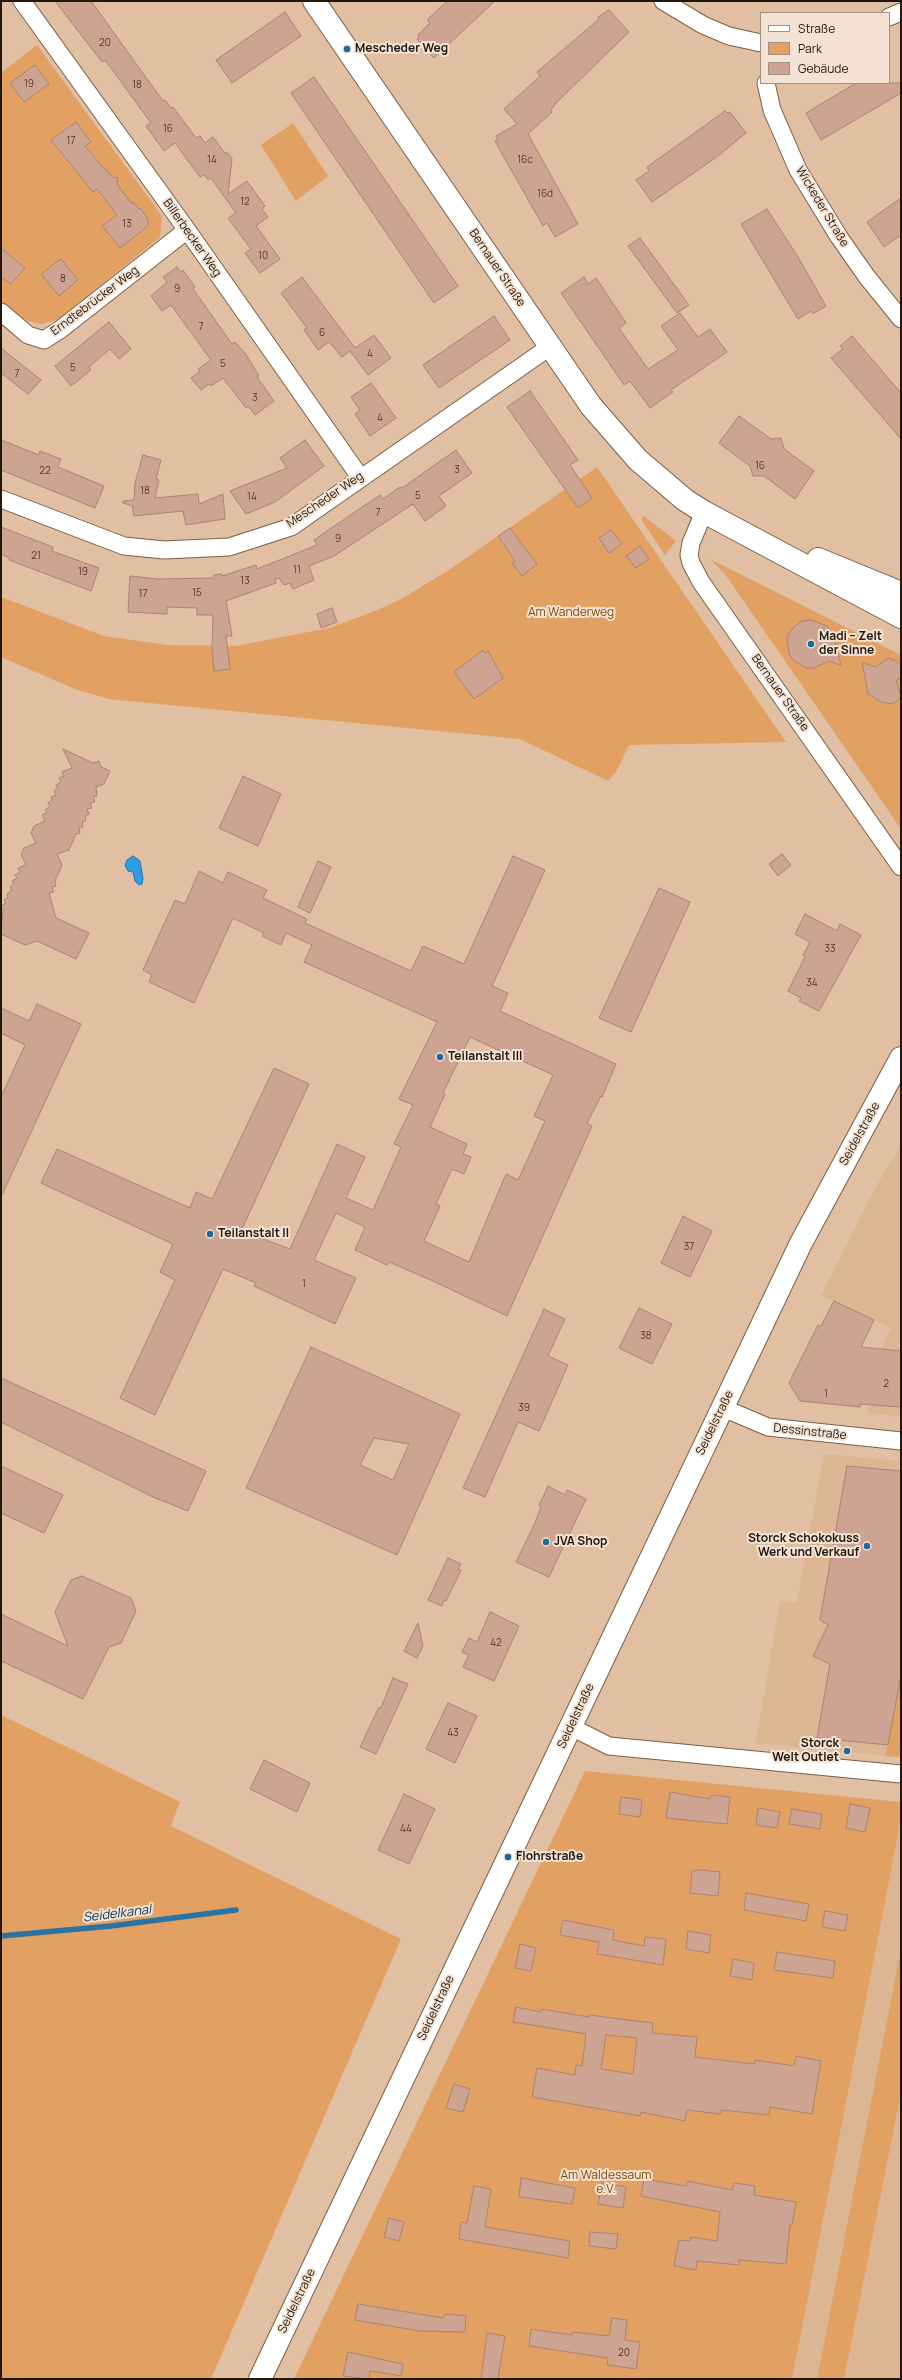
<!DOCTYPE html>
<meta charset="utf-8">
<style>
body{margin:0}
#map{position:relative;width:902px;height:2380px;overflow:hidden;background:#e0bfa2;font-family:Manrope,sans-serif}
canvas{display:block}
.frame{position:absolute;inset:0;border:2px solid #23170c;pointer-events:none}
.legend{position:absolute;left:760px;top:12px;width:130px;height:72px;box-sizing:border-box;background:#f4e3d4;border:1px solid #a09184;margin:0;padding:5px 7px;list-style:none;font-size:12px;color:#23170c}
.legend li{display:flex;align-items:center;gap:8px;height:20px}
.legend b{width:20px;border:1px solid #a09184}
</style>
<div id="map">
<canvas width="902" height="2380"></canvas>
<div class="frame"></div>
<ul class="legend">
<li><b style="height:5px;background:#fff"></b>Straße</li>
<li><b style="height:11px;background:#e2a162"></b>Park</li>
<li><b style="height:11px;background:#cda392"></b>Gebäude</li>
</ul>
</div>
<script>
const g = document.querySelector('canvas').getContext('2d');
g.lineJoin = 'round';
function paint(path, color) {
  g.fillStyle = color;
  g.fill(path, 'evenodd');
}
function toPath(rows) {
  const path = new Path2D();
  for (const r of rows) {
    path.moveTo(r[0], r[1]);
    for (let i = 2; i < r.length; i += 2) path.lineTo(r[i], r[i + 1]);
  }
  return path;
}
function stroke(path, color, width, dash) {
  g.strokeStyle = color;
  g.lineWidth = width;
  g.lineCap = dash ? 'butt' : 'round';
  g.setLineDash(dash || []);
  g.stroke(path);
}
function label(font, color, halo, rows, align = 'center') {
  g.font = font + ' Manrope,sans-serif';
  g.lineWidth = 4;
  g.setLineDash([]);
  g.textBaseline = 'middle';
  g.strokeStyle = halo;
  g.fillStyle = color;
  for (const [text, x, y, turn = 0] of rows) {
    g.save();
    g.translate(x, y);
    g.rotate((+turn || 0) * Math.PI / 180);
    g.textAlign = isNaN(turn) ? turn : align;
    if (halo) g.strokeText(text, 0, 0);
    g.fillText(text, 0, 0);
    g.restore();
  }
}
paint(toPath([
 [901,1145,901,1417,868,1413,874,1366,891,1328,821,1295,873,1192],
 [824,1454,901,1461,901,1757,756,1743,780,1601,797,1603],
 [901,1802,901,2379,766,2379]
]), '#dcb592');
paint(toPath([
 [37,45,162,216,160,237,58,320,40,324,22,319,1,301,1,73],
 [293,123,328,176,296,201,261,145],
 [597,467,786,742,629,745,616,772,608,781,520,739,108,699,75,689,1,657,1,597,104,636,167,645,236,646,329,628,375,611,401,599,449,570],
 [644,516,676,541,665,555,643,522,641,518],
 [710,559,901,655,901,829,725,574],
 [901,1675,901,1757,886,1756,888,1745],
 [1,1715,180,1802,171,1826,401,1939,211,2379,1,2379],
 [585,1771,901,1802,901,1817,884,1907,792,2379,294,2379],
 [901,1949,901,2093,844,2379,817,2379]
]), '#e2a162');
const water = toPath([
 [133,856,140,861,143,879,142,884,139,885,135,881,133,872,128,871,125,866,127,860,133,856]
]);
paint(water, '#2d9ce7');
stroke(water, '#2a74a5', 1);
stroke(toPath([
 [1,1936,111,1926,236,1910]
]), '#2a74a5', 5.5);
const building = toPath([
 [55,1,91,1,163,101,165,100,171,108,173,107,196,138,200,136,205,143,213,137,224,152,229,154,232,159,228,194,247,181,265,206,262,209,268,217,256,226,280,259,260,273,245,253,251,249,228,218,236,213,211,178,208,180,204,175,200,177,175,143,164,151,146,126,151,123,127,90,105,60,102,62,55,1],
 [447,1,495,1,434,58,417,39,419,37,418,35,430,23,427,20,447,1],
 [609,10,629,32,556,103,551,110,552,112,528,134,578,224,555,237,547,223,543,226,501,152,495,141,498,139,496,136,517,124,504,109,540,76,537,72,599,19,598,17,609,10],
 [285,12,301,36,232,83,216,60,285,12],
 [35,65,49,84,24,102,10,83,35,65],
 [314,77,458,286,434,303,291,93,314,77],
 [856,83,901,83,901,93,821,140,806,113,856,83],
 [725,111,727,113,730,112,746,133,718,156,652,202,636,180,649,171,647,167,725,111],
 [76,122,91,142,85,146,105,170,106,169,112,177,118,178,117,184,132,204,133,202,139,209,140,208,148,219,148,226,120,248,102,226,117,215,97,189,93,192,51,140,76,122],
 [901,198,901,235,884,247,867,222,901,198],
 [767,209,798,257,826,306,813,314,811,311,798,319,741,224,767,209],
 [640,238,689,305,677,313,628,246,640,238],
 [1,248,25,268,11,284,1,277,1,248],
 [61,259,78,280,59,296,41,274,61,259],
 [177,267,181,272,183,270,195,287,193,289,232,344,235,342,245,353,259,376,257,377,274,401,255,415,248,406,246,408,223,378,211,386,209,384,201,390,191,378,200,371,198,369,211,360,171,305,162,311,151,296,167,282,163,277,177,267],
 [302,277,355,348,374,335,391,358,368,375,350,351,342,357,329,342,318,350,304,330,307,328,281,293,302,277],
 [584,277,588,284,596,278,626,323,619,328,648,369,678,350,661,326,680,313,698,337,710,329,727,352,671,390,673,392,650,408,630,381,624,385,561,293,584,277],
 [494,316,510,340,439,388,423,365,494,316],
 [109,322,131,349,119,359,110,349,89,367,91,370,71,386,55,366,109,322],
 [852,336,901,393,901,439,831,358,843,349,840,346,852,336],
 [1,348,41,380,28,394,1,373,1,348],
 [371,383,396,418,370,436,355,414,360,410,351,397,371,383],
 [530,391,578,460,570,465,592,498,578,508,507,407,530,391],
 [739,416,771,439,781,438,784,449,814,471,795,499,764,476,753,476,750,466,719,443,739,416],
 [1,440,39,455,40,451,61,459,58,467,104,486,95,508,1,470,1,440],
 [305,440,324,466,275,502,246,514,230,491,287,468,280,458,305,440],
 [456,450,472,473,439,496,446,506,425,521,413,504,334,556,309,566,314,580,293,589,290,583,284,585,279,578,275,579,276,583,226,601,232,636,226,636,230,669,214,671,212,649,213,615,197,615,197,608,167,607,167,614,128,612,130,576,158,579,214,578,214,575,222,574,222,576,256,565,257,569,317,545,314,540,321,535,380,495,383,499,400,487,402,488,456,450],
 [143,455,161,460,156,479,159,480,155,498,198,494,199,504,223,494,225,519,186,525,183,511,134,516,132,506,123,503,123,501,134,500,135,483,143,455],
 [1,527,53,547,52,551,99,568,91,591,9,560,10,558,1,554,1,527],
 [510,528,537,564,522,576,512,563,515,561,498,536,510,528],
 [611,530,622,544,609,553,599,538,611,530],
 [640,546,649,559,636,568,626,556,640,546],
 [332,608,337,622,321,628,317,614,332,608],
 [811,620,827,626,833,634,841,665,829,661,814,668,806,668,793,660,789,654,787,637,792,629,802,621,811,620],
 [483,650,485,653,488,651,503,678,474,699,454,672,483,650],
 [889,658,901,664,901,677,896,681,901,697,893,704,881,702,868,694,862,662,875,667,889,658],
 [63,749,93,763,99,761,101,767,110,771,104,784,96,787,97,796,93,797,95,802,90,803,92,808,87,809,89,814,85,816,86,821,82,822,83,827,79,828,80,833,76,834,69,850,57,854,62,865,55,881,56,886,52,887,54,892,49,893,56,918,89,933,76,959,37,941,25,945,1,934,3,910,1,906,6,903,4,900,8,897,7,894,12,890,10,887,14,884,12,881,17,878,15,875,20,872,18,868,26,865,21,854,24,848,36,843,31,833,34,826,45,821,42,815,47,813,45,810,50,806,48,803,52,800,51,797,56,795,54,791,58,788,56,785,61,782,59,778,64,776,62,772,72,768,63,749],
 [243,776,281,794,258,846,219,828,243,776],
 [782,854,791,865,778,876,769,864,782,854],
 [513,856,545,870,492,986,508,993,500,1011,616,1064,602,1097,601,1096,587,1123,592,1126,507,1316,433,1281,389,1262,387,1265,355,1250,365,1227,336,1213,314,1260,356,1278,335,1324,254,1286,256,1283,223,1269,155,1415,120,1398,175,1280,160,1272,173,1244,41,1183,57,1149,190,1208,196,1192,212,1199,274,1068,309,1084,241,1231,290,1249,337,1144,365,1157,346,1198,373,1210,401,1147,394,1144,413,1105,399,1099,437,1022,304,962,312,945,286,933,281,945,262,936,264,933,233,918,194,1003,149,982,152,975,143,970,175,900,185,904,199,871,223,883,228,872,267,890,263,898,307,919,305,923,411,971,423,946,464,964,513,856],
 [470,1037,553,1075,534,1116,545,1121,518,1180,506,1174,469,1262,424,1241,440,1206,436,1204,452,1169,464,1174,471,1157,463,1154,467,1144,430,1127,445,1094,443,1093,470,1037],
 [318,861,331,867,310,913,298,907,318,861],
 [659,888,690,902,631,1032,599,1018,659,888],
 [805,914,837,931,840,924,861,935,819,1011,799,1001,801,998,788,991,805,957,803,955,810,942,795,934,805,914],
 [37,1004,81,1024,1,1197,1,1097,25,1045,1,1033,1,1008,29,1021,37,1004],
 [683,1216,712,1231,690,1277,661,1263,683,1216],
 [834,1301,874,1320,861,1347,901,1351,901,1407,860,1404,860,1407,800,1401,789,1383,818,1325,821,1326,834,1301],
 [639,1308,672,1324,652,1364,619,1348,639,1308],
 [544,1309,565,1319,548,1356,568,1365,539,1431,518,1422,485,1497,463,1488,544,1309],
 [311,1347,460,1414,397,1555,246,1488,311,1347],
 [374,1438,409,1444,393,1480,360,1465,374,1438],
 [1,1378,206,1471,188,1511,153,1497,1,1422,1,1378],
 [1,1466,63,1495,44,1533,1,1513,1,1466],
 [847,1466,901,1471,901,1675,888,1745,817,1738,830,1664,813,1656,828,1625,820,1620,847,1466],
 [548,1486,565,1495,567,1490,586,1499,549,1577,516,1562,535,1523,541,1507,539,1506,548,1486],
 [448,1558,461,1564,458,1569,461,1570,446,1601,444,1600,442,1606,428,1600,448,1558],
 [82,1576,131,1598,136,1611,121,1643,109,1647,83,1699,1,1661,1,1614,68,1646,55,1612,71,1580,82,1576],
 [490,1612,519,1626,494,1681,463,1667,469,1655,462,1652,469,1638,477,1642,490,1612],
 [418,1623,423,1646,417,1658,404,1651,418,1623],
 [393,1678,408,1684,376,1754,360,1747,379,1707,381,1708,393,1678],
 [448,1703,477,1716,455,1763,426,1749,448,1703],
 [264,1760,310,1783,297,1812,250,1789,264,1760],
 [670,1792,710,1799,711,1795,730,1797,727,1824,666,1818,670,1792],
 [404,1794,435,1809,409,1864,378,1850,404,1794],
 [621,1797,642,1800,640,1817,619,1814,621,1797],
 [850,1804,870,1808,865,1832,846,1828,850,1804],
 [758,1808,780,1812,777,1828,756,1825,758,1808],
 [792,1809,822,1814,820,1829,789,1824,792,1809],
 [700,1870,720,1872,718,1896,690,1893,692,1871,700,1870],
 [746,1893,809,1904,806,1921,744,1910,746,1893],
 [825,1911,848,1915,845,1931,822,1927,825,1911],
 [563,1920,614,1930,613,1940,644,1946,645,1937,666,1939,663,1965,597,1954,599,1942,560,1935,563,1920],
 [688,1931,711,1935,709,1953,686,1949,688,1931],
 [520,1944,536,1948,531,1971,515,1968,520,1944],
 [777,1952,835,1961,833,1978,774,1970,777,1952],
 [733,1959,754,1963,752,1980,730,1976,733,1959],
 [516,2007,541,2012,542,2009,589,2017,589,2015,653,2023,652,2033,697,2037,695,2057,754,2064,755,2060,794,2066,796,2056,821,2061,812,2114,770,2107,769,2115,721,2110,720,2114,687,2110,685,2121,641,2112,640,2116,532,2097,537,2068,575,2075,576,2065,582,2066,586,2034,513,2022,516,2007],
 [606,2035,637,2038,633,2074,601,2069,606,2035],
 [454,2084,470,2089,463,2112,446,2108,454,2084],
 [521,2178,575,2188,572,2204,519,2197,521,2178],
 [644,2179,686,2186,687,2181,732,2190,734,2183,755,2186,754,2195,796,2202,792,2225,790,2225,786,2264,739,2260,739,2265,697,2261,696,2270,674,2266,679,2240,690,2241,691,2237,717,2241,720,2212,641,2196,644,2179],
 [602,2183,626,2187,623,2208,598,2204,602,2183],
 [474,2186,491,2189,485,2227,570,2241,568,2258,459,2239,461,2222,467,2223,474,2186],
 [389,2218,404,2222,399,2241,384,2237,389,2218],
 [590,2232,618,2234,616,2249,589,2246,590,2232],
 [358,2304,444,2318,445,2314,466,2316,465,2332,420,2331,355,2320,358,2304],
 [612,2318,627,2320,625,2340,640,2342,636,2369,607,2365,608,2358,529,2346,531,2329,572,2335,573,2332,609,2336,612,2318],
 [487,2333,505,2336,498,2379,481,2379,487,2333],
 [348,2352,403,2364,401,2376,370,2371,369,2379,343,2376,348,2352]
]);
paint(building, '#cda392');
stroke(building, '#ab8373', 1);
const street = toPath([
 [22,1,187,230,360,477],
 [663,1,703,25,729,36,761,43],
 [889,17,901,12],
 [766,83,772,110,798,170,839,237,867,277,901,319],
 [1,312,28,335,44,340,61,329,187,230],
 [1,499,124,546,164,550,229,547,291,527,551,346],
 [704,512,691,543,689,555,691,563,701,582,901,867],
 [723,1408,768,1427,901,1441],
 [571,1727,609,1746,901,1774]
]);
const secondary = toPath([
 [314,1,591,406,638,460,685,500,704,512,901,617],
 [818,559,901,593],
 [260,2379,801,1243,901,1058]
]);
stroke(street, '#7c5f44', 19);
stroke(secondary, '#7c5f44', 24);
stroke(street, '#fff', 17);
stroke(secondary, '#fff', 22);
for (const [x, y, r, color] of [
 [347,49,4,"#1e699c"],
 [811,644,4,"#1e699c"],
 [440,1057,4,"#1e699c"],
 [210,1234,4,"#1e699c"],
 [546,1542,4,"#1e699c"],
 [867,1546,4,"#1e699c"],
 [847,1751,4,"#1e699c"],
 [508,1857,4,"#1e699c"]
]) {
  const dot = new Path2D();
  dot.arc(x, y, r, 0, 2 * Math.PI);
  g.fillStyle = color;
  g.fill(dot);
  stroke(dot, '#f4e3d4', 1.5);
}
label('10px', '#4e3a2e', null, [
 ["20",105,43],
 ["19",29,84],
 ["18",137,85],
 ["16",168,129],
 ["17",71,141],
 ["14",212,160],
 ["16c",525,160],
 ["16d",545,194],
 ["12",245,202],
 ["13",127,224],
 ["10",263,256],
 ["8",63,279],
 ["9",177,289],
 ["7",201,327],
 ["6",322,333],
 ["4",370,354],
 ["5",223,364],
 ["5",73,368],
 ["7",17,374],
 ["3",255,398],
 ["4",380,418],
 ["16",760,466],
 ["3",457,470],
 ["22",45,471],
 ["18",145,491],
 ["5",418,496],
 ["14",252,497],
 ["7",378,513],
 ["9",338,539],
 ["21",36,556],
 ["11",297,570],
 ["19",83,572],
 ["13",245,581],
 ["15",197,593],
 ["17",143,594],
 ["33",830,949],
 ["34",812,983],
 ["37",689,1247],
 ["1",304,1284],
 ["38",646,1336],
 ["2",886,1384],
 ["1",826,1394],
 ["39",524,1408],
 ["42",496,1643],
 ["43",453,1733],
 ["44",406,1829],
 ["20",624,2353]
]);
label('bold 12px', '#23170c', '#f4e3d4', [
 ["Mescheder Weg",355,49],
 ["Madi – Zelt",819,637],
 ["der Sinne",819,651],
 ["Teilanstalt III",448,1057],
 ["Teilanstalt II",218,1234],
 ["Storck Schokokuss",859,1539,"right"],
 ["Werk und Verkauf",859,1553,"right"],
 ["JVA Shop",554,1542],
 ["Storck",839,1744,"right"],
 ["Welt Outlet",839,1758,"right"],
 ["Flohrstraße",516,1857]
], 'left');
label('12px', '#23170c', '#f4e3d4', [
 ["Wickeder Straße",822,207,59],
 ["Billerbecker Weg",192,238,55],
 ["Bernauer Straße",497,268,56],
 ["Erndtebrücker Weg",95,301,-37],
 ["Mescheder Weg",325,500,-34],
 ["Bernauer Straße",780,693,55],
 ["Seidelstraße",860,1134,-61],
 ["Seidelstraße",715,1423,-64],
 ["Dessinstraße",810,1432,6],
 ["Seidelstraße",576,1716,-65],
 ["Seidelstraße",436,2008,-65],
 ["Seidelstraße",297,2301,-64]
]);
label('12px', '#804800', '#f4e3d4', [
 ["Am Wanderweg",571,613],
 ["Am Waldessaum",606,2176],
 ["e.V.",606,2190]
]);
label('italic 13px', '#073452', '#f4e3d4', [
 ["Seidelkanal",117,1914,-7]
]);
</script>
